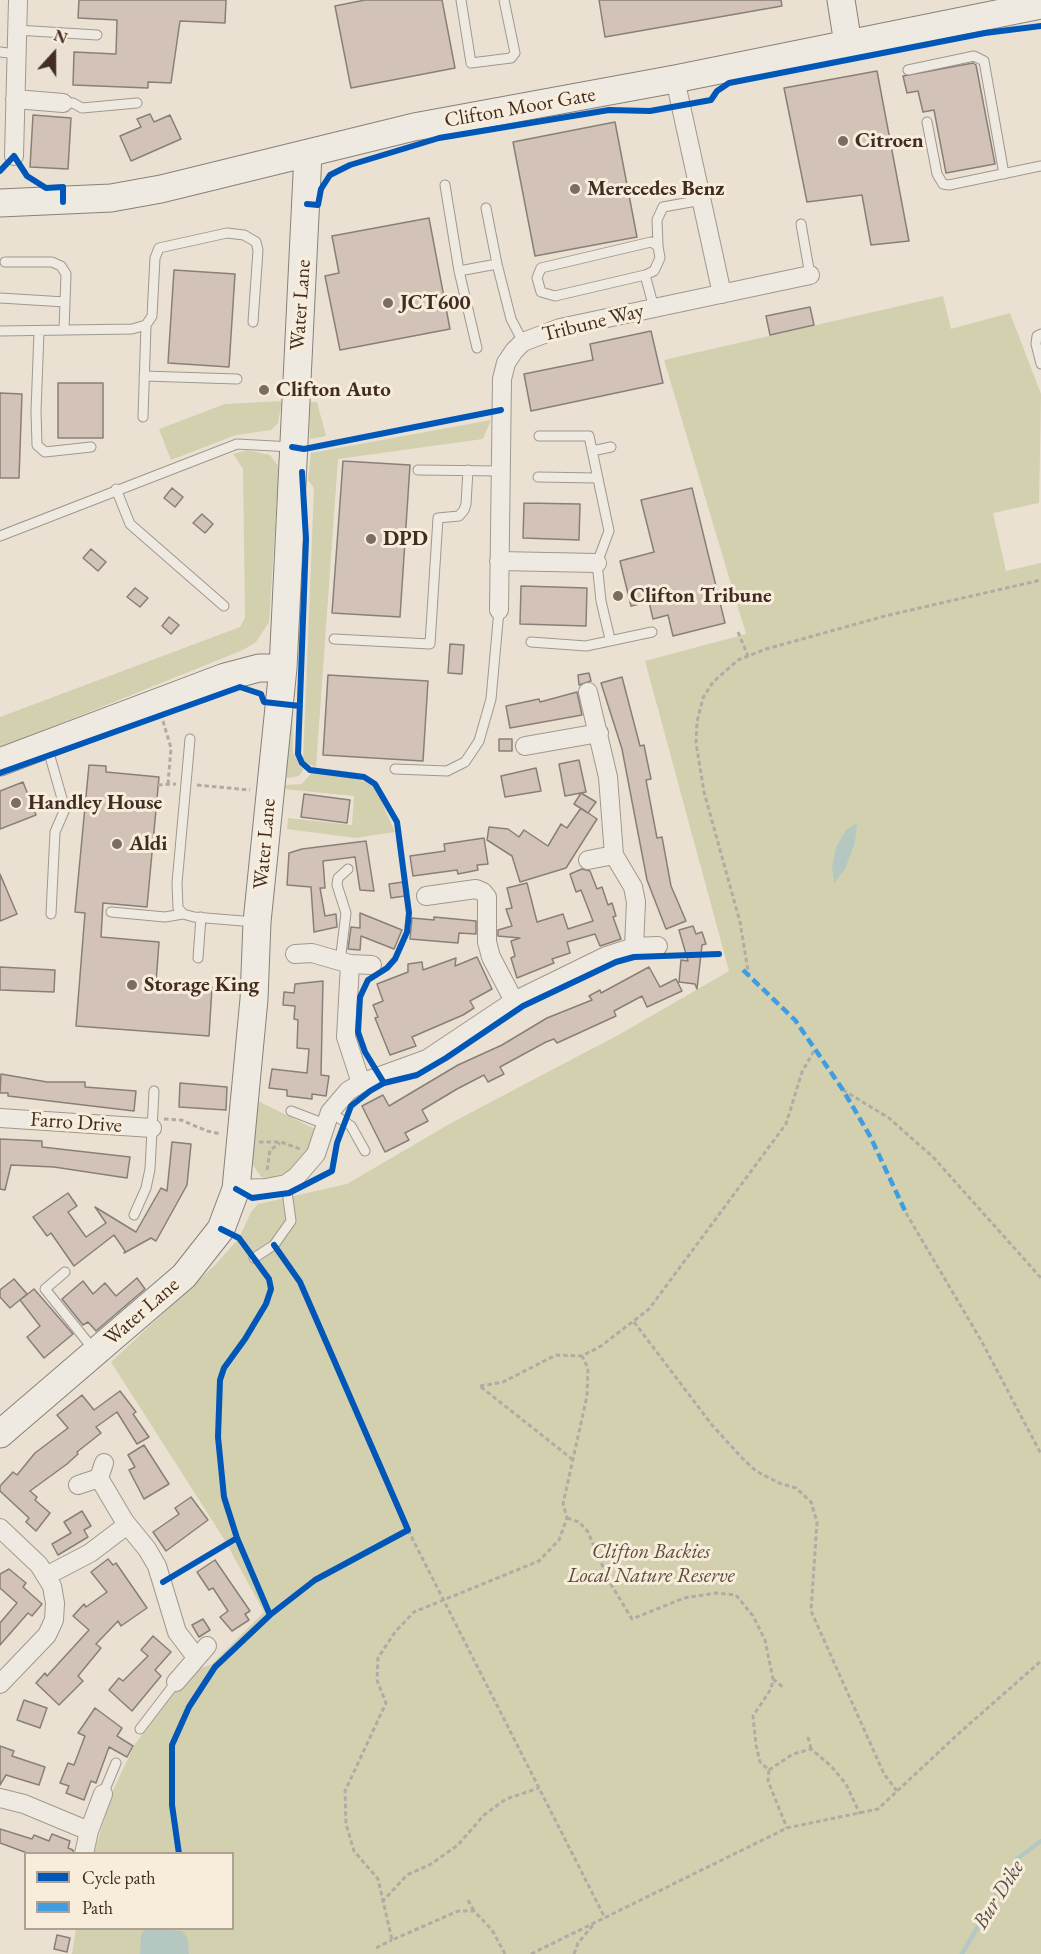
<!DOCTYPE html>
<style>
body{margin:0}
#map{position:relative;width:1041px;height:1954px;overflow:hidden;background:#eae1d2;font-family:"EB Garamond",serif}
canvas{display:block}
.legend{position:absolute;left:24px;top:1852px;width:210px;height:78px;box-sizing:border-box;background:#f8eddb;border:2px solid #afa093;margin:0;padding:8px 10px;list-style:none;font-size:18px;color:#412d26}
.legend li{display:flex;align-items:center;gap:12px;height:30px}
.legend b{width:30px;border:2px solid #afa093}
.north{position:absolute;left:24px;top:24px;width:60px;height:60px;-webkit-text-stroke:4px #f8eddb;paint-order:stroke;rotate:21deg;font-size:16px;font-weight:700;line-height:24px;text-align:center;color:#412d26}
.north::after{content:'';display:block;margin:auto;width:21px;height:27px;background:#412d26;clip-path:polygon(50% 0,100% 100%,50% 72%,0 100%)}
</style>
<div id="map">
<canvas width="1041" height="1954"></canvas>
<ul class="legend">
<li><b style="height:8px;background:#0057b8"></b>Cycle path</li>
<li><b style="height:8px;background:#3f9de0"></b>Path</li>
</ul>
<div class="north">N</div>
</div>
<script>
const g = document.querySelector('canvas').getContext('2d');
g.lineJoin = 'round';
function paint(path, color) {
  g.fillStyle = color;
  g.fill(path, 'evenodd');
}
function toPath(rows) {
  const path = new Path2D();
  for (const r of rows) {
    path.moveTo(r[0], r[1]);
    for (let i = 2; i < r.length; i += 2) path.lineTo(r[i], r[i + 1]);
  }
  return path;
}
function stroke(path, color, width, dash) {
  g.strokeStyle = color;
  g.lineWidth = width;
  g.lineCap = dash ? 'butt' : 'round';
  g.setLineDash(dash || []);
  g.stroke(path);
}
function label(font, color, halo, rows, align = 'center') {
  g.font = font + ' "EB Garamond",serif';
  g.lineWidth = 6;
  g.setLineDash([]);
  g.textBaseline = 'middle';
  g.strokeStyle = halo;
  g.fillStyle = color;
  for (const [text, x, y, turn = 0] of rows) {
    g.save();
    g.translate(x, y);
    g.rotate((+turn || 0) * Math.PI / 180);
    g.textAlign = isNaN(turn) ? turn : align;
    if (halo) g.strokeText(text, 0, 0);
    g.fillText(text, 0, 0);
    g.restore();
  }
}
paint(toPath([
 [943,296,951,329,1010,313,1041,394,1039,503,993,513,1006,571,1041,563,1041,1954,72,1954,76,1929,232,1928,232,1854,94,1853,113,1790,135,1744,177,1689,201,1668,212,1664,264,1612,224,1539,111,1362,215,1265,239,1238,251,1212,258,1204,347,1184,451,1123,622,1033,729,971,645,661,746,634,664,360],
 [282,401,278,423,271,430,236,435,171,460,159,429,225,404],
 [309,402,317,402,326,436,310,439],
 [491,420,483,439,338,459,316,767,303,762,314,488,308,480,311,453],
 [247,450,270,455,279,467,269,622,256,642,243,650,0,748,0,717,240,627,245,617,243,469,233,454],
 [292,706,293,753,303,770,299,776,289,778,283,776],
 [312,772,356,778,372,785,376,789,395,832,355,838,287,829,288,818,352,825,354,796,284,789,284,785,302,784],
 [256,1100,315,1129,312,1143,298,1166,272,1179,261,1177,249,1159]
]), '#d3d0af');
paint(toPath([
 [857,823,855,842,845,869,834,883,832,867,836,847,846,830],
 [145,1928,182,1931,188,1939,189,1954,140,1954,141,1935]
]), '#b4c8c1');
stroke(toPath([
 [962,1954,1017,1859,1041,1841]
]), '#b4c8c1', 4.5);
const building = toPath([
 [79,0,226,0,225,23,180,21,171,83,148,82,148,88,73,85,74,52,116,54,117,20,78,18,79,0],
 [365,0,442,0,455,68,351,88,335,6,365,0],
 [599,0,781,0,782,6,605,37,599,0],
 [973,63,976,65,995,164,946,173,934,110,923,112,918,91,907,93,903,76,973,63],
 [877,71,909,241,871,245,862,195,807,202,784,88,877,71],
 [150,114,154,122,170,115,181,139,131,161,120,136,141,127,137,119,150,114],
 [33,115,71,118,68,169,30,167,33,115],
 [615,122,637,237,535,256,513,142,615,122],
 [429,218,450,329,340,350,325,276,339,273,332,236,429,218],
 [174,270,235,274,229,367,168,363,174,270],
 [810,307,814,325,770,335,766,316,810,307],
 [651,331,663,383,531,411,524,374,593,360,590,344,651,331],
 [58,383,103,383,103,438,58,438,58,383],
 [0,393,22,394,19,478,0,478,0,393],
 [343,461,410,465,400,617,332,613,343,461],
 [172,488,183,497,175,507,164,498,172,488],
 [692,488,725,623,673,636,668,615,653,619,649,602,631,606,620,561,654,552,641,500,692,488],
 [524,503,580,504,579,540,523,538,524,503],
 [202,514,213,524,205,533,193,523,202,514],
 [91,549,106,562,98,571,83,558,91,549],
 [521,586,587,588,586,626,520,624,521,586],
 [135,588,148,598,140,607,127,597,135,588],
 [169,617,179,625,171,634,162,626,169,617],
 [450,644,464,645,462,674,448,673,450,644],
 [589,673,591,681,579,685,578,675,589,673],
 [328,675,428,681,423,761,323,755,328,675],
 [622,677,640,746,644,745,647,760,651,779,646,780,657,838,662,837,671,886,686,921,666,929,647,880,622,749,601,683,622,677],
 [577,692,582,715,510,728,506,706,539,699,540,702,577,692],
 [499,739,512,739,512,751,499,751,499,739],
 [579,760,586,792,565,796,559,764,579,760],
 [89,765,106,766,106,772,159,777,147,907,103,903,101,937,159,942,156,983,212,987,209,1036,76,1026,85,913,75,912,89,765],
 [536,768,541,791,505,797,501,776,536,768],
 [23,782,36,815,0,829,0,791,23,782],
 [581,793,596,802,588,813,574,804,581,793],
 [304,794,350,800,347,823,301,817,304,794],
 [581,808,597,819,566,868,520,882,512,856,487,840,489,827,508,829,519,837,524,830,548,846,561,824,567,828,581,808],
 [484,838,488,864,477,865,478,870,458,874,457,870,413,876,410,856,445,851,444,844,484,838],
 [366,841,374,891,360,890,355,857,323,861,325,888,320,888,325,916,336,914,337,927,314,932,311,887,287,885,289,853,302,849,366,841],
 [582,869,590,871,597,889,602,887,608,905,612,903,616,916,613,917,621,939,600,946,595,934,567,942,570,953,552,959,554,963,517,978,511,958,515,956,511,941,520,938,498,936,498,930,512,926,506,909,512,908,507,888,527,883,537,922,563,914,568,929,593,921,581,890,576,892,570,874,582,869],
 [0,874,17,914,0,921,0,874],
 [403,882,405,896,391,898,389,884,403,882],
 [360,913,402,930,394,949,361,936,360,950,348,949,351,927,360,928,360,913],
 [434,917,476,921,476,934,459,933,458,943,410,939,412,918,434,920,434,917],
 [693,926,696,934,702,932,706,944,702,945,697,989,695,984,679,982,681,960,688,961,679,930,693,926],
 [477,957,492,989,470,1001,474,1008,463,1015,412,1037,416,1046,390,1055,375,1018,378,1017,373,1005,383,1001,377,984,408,972,408,964,422,962,423,970,456,958,455,966,477,957],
 [0,967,55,970,54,992,0,990,0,967],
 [649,967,660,987,676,979,682,991,647,1007,642,996,614,1011,616,1016,557,1043,554,1039,546,1042,500,1067,504,1074,488,1082,484,1075,457,1089,422,1110,428,1121,405,1133,409,1140,385,1152,362,1106,383,1095,389,1106,458,1065,502,1045,547,1018,592,1000,589,996,600,990,601,993,649,967],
 [323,981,321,1075,329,1076,326,1096,312,1094,312,1099,287,1096,287,1090,269,1088,272,1069,307,1073,309,1049,297,1048,298,1020,294,1019,295,1006,283,1005,284,992,294,993,295,984,323,981],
 [1,1074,47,1082,85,1082,85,1087,136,1091,134,1111,8,1096,8,1093,0,1093,1,1074],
 [180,1083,227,1087,226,1110,179,1107,180,1083],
 [0,1139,42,1141,42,1147,130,1157,127,1178,54,1167,11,1165,5,1190,0,1189,0,1139],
 [172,1142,191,1144,187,1185,156,1241,151,1238,124,1253,125,1251,114,1235,74,1266,51,1233,47,1236,33,1217,68,1193,77,1206,68,1212,86,1237,106,1223,95,1207,136,1232,161,1188,167,1191,172,1142],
 [137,1278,145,1289,96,1331,88,1322,83,1325,62,1299,83,1281,93,1294,105,1283,116,1296,137,1278],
 [14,1279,27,1294,10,1308,0,1297,0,1290,14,1279],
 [34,1289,73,1334,44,1358,27,1337,40,1326,20,1300,34,1289],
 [120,1391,136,1412,133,1414,149,1437,137,1444,117,1412,96,1427,101,1433,77,1452,78,1454,67,1464,30,1491,37,1497,35,1500,50,1513,36,1531,26,1522,29,1518,0,1491,0,1486,13,1472,17,1475,35,1453,68,1428,57,1415,82,1395,94,1410,120,1391],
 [144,1445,169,1484,144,1499,129,1470,135,1467,128,1455,144,1445],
 [191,1497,208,1520,166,1551,153,1532,179,1514,175,1508,191,1497],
 [82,1511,91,1526,84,1530,88,1537,58,1555,52,1544,71,1533,64,1522,82,1511],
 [108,1559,113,1565,116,1563,147,1608,121,1626,118,1621,96,1644,101,1648,78,1676,83,1681,59,1705,36,1683,45,1673,47,1676,89,1630,73,1616,84,1604,86,1607,107,1592,91,1572,108,1559],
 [215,1560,250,1611,245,1614,249,1620,232,1631,220,1617,228,1611,213,1588,209,1590,197,1572,215,1560],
 [9,1569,26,1583,23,1587,42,1604,32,1616,28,1613,0,1645,0,1623,17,1603,0,1588,0,1574,9,1569],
 [203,1619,210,1630,199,1637,192,1625,203,1619],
 [153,1636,171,1652,155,1670,161,1676,132,1711,109,1690,119,1678,123,1681,148,1656,141,1650,153,1636],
 [24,1700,47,1708,40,1728,17,1720,24,1700],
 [95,1708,122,1728,117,1736,133,1746,127,1757,109,1747,96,1783,91,1781,84,1800,66,1793,69,1786,60,1783,68,1763,74,1765,85,1736,78,1733,95,1708],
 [0,1746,14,1751,12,1756,45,1767,39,1785,6,1775,0,1785,0,1746],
 [0,1829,32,1839,34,1835,49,1841,52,1834,70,1841,68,1848,73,1850,73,1854,30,1854,0,1843,0,1829],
 [57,1935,70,1938,67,1952,54,1949,57,1935]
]);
paint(building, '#d3c2b8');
stroke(building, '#888078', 1.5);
const lane = toPath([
 [461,0,471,63,511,58,515,53,504,0],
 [17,30,97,35],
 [0,52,16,54],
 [908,70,974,56,984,61,1004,174],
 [63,103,73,103,82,108,137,103],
 [927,122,937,174,943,184,949,185,1041,166],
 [445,185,459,271,497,264,511,319,523,342],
 [486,208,497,264],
 [801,224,810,275],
 [651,242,658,246,660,258,654,271,645,275,555,296,541,292,537,278,541,268,651,242],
 [658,246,657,220,663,207,702,200],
 [5,262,52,262,61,266,66,274,64,330],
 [459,271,477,348],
 [645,275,654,308],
 [0,298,65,302],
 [0,331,132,329,146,325,152,316,155,258,159,248,227,233,244,235,256,242,258,250,253,322],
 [39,332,36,411,37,445,45,452,91,447],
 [1041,334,1037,336,1036,344,1041,364],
 [144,376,237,379],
 [143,417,146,325],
 [539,436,589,436,609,531,597,563,601,601,610,639],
 [592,451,611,447],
 [418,470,500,471],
 [538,477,596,478],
 [116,489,130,524,224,606],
 [0,536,237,444,292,447],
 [334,639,430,644,438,518,459,516,464,510,466,504,468,470],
 [531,642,586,646,652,632],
 [190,739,177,883,178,908,183,914,194,917,255,922],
 [47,746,65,809,55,832,51,914],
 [395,769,447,771,465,762,479,741,491,699,499,610],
 [111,912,165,917,183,914],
 [198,958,201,917],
 [340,962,346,913,337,885,338,878,348,869],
 [291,1111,325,1124],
 [330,1112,351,1126,365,1151],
 [134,1215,146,1188,150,1169,154,1091],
 [254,1258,274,1245,291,1221,286,1184],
 [65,1272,45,1289,94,1350],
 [140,1729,176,1682],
 [103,1794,116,1763]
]);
const street = toPath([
 [675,79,722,294],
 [15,99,63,103],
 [14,156,18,0],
 [499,561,597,563],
 [499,610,502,379,506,363,514,351,523,342,560,328,810,275],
 [588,692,608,777,614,855,633,887,636,902,634,947],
 [525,746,599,733],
 [588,860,614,855],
 [426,896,476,889,483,892,487,897,487,942,491,957,514,1001],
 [295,954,312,953,350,964,372,965],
 [350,964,346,1037,361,1083],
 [0,1118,152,1128],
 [236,1189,266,1188,286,1184,297,1176,316,1154,330,1112,348,1091,361,1083,427,1059,514,1001,606,956,634,947,658,946],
 [99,1478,125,1522,147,1549,157,1566,177,1632,196,1657],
 [78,1485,99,1478,104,1463],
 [0,1528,39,1565,52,1586,55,1603,54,1620,47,1635,0,1684],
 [46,1576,90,1553,127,1525],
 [176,1682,207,1646],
 [0,1798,24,1804,89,1831],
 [84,1854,89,1831,103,1794]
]);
const secondary = toPath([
 [841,0,848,44],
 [0,203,111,198,161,189,414,127,675,79,1041,5],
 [0,762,225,677,259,668,283,668],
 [0,1434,184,1276,221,1229,236,1189,254,999,257,922,283,668,308,154]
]);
stroke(lane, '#a0988f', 11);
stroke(street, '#a0988f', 20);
stroke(secondary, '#888078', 29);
stroke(toPath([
 [738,632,748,656],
 [163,721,171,748,168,784],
 [158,785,176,784],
 [197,785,250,790],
 [749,977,740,922,704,792,696,743,697,722,703,698,713,682,738,660,766,649,885,616,1041,580],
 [843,1090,889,1118,934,1158,1041,1278],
 [164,1119,181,1120,207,1131,221,1134],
 [259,1142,281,1142,300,1149],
 [267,1170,270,1150,280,1143],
 [906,1213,982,1342,1041,1454],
 [634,1322,712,1425,742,1458,756,1471,779,1483,796,1488,811,1502,817,1522,811,1611,884,1774,897,1791],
 [480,1386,503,1382,556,1355,582,1356,601,1346,649,1309,786,1124,802,1072,815,1049],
 [481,1387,572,1459],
 [567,1518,579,1522,588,1532,609,1581,632,1619,684,1598,716,1593,736,1595,753,1616,765,1640,773,1679,771,1689,753,1716,756,1745,760,1762,769,1770,768,1781,787,1828],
 [408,1530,605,1918],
 [773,1679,784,1688],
 [808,1737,811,1749],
 [769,1770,793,1754,811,1749,831,1766,846,1784,860,1814],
 [468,1900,474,1911],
 [382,1902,407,1875,431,1864,458,1845,484,1815,506,1799,539,1788],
 [376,1948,392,1940],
 [505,1954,492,1930,474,1911,458,1911,392,1940,378,1879,354,1851,346,1824,345,1791,386,1703,377,1680,378,1658,395,1632,414,1612,539,1561,559,1540,567,1518,563,1504,587,1396,588,1368,582,1356],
 [531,1954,787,1828,878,1809,957,1735,1041,1661],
 [574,1954,578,1943,594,1924]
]), '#b0aba4', 3, [4.5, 3]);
stroke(lane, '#eeeae1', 9);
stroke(street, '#eeeae1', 18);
stroke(secondary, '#eeeae1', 27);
stroke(toPath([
 [743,970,795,1020,843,1090,870,1136,906,1213]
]), '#3f9de0', 4.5, [9, 4.5]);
stroke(toPath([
 [0,171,14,156,27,176,46,188,63,187,63,202],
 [307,204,318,205,321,189,330,175,350,165,439,138,609,110,650,111,711,100,717,91,729,83,985,33,1041,26],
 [292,447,304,449,501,410],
 [302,472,306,539,298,754,302,763,310,770,364,777,375,784,397,822,409,913,407,932,395,959,387,968,368,980,360,997,358,1032,365,1052,384,1083],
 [0,773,240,687,261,694,264,702,300,706],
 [236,1189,252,1198,289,1193,332,1171,337,1143,351,1106,370,1091,384,1083,417,1075,446,1058,523,1006,616,962,634,957,719,954],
 [221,1229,239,1238,269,1279,271,1289,266,1304,245,1339,224,1368,220,1380,218,1437,224,1497,237,1538,270,1615],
 [163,1582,237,1538],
 [179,1854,172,1805,172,1745,189,1707,215,1667,270,1615,315,1580,408,1530,300,1282,274,1245]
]), '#0057b8', 6);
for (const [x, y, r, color] of [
 [843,141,6,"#7c6c62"],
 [575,189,6,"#7c6c62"],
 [388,303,6,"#7c6c62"],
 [264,390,6,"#7c6c62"],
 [371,539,6,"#7c6c62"],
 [618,596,6,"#7c6c62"],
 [16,803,6,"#7c6c62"],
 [117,844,6,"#7c6c62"],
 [132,985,6,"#7c6c62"]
]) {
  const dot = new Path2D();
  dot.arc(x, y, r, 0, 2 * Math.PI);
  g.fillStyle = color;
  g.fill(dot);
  stroke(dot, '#f8eddb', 2);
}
label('21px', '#412d26', '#f8eddb', [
 ["Clifton Moor Gate",520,108,-10],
 ["Water Lane",301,305,-86],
 ["Tribune Way",593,323,-14],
 ["Water Lane",265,844,-85],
 ["Farro Drive",76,1123,4],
 ["Water Lane",142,1312,-41]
]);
label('bold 21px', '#412d26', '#f8eddb', [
 ["Citroen",855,141],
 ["Merecedes Benz",587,189],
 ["JCT600",400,303],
 ["Clifton Auto",276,390],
 ["DPD",383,539],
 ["Clifton Tribune",630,596],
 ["Handley House",28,803],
 ["Aldi",129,844],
 ["Storage King",144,985]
], 'left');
label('italic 21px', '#5b4b3c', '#f8eddb', [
 ["Clifton Backies",651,1552],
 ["Local Nature Reserve",651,1576]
]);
label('italic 22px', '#58514b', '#f8eddb', [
 ["Bur Dike",999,1895,-58]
]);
</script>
